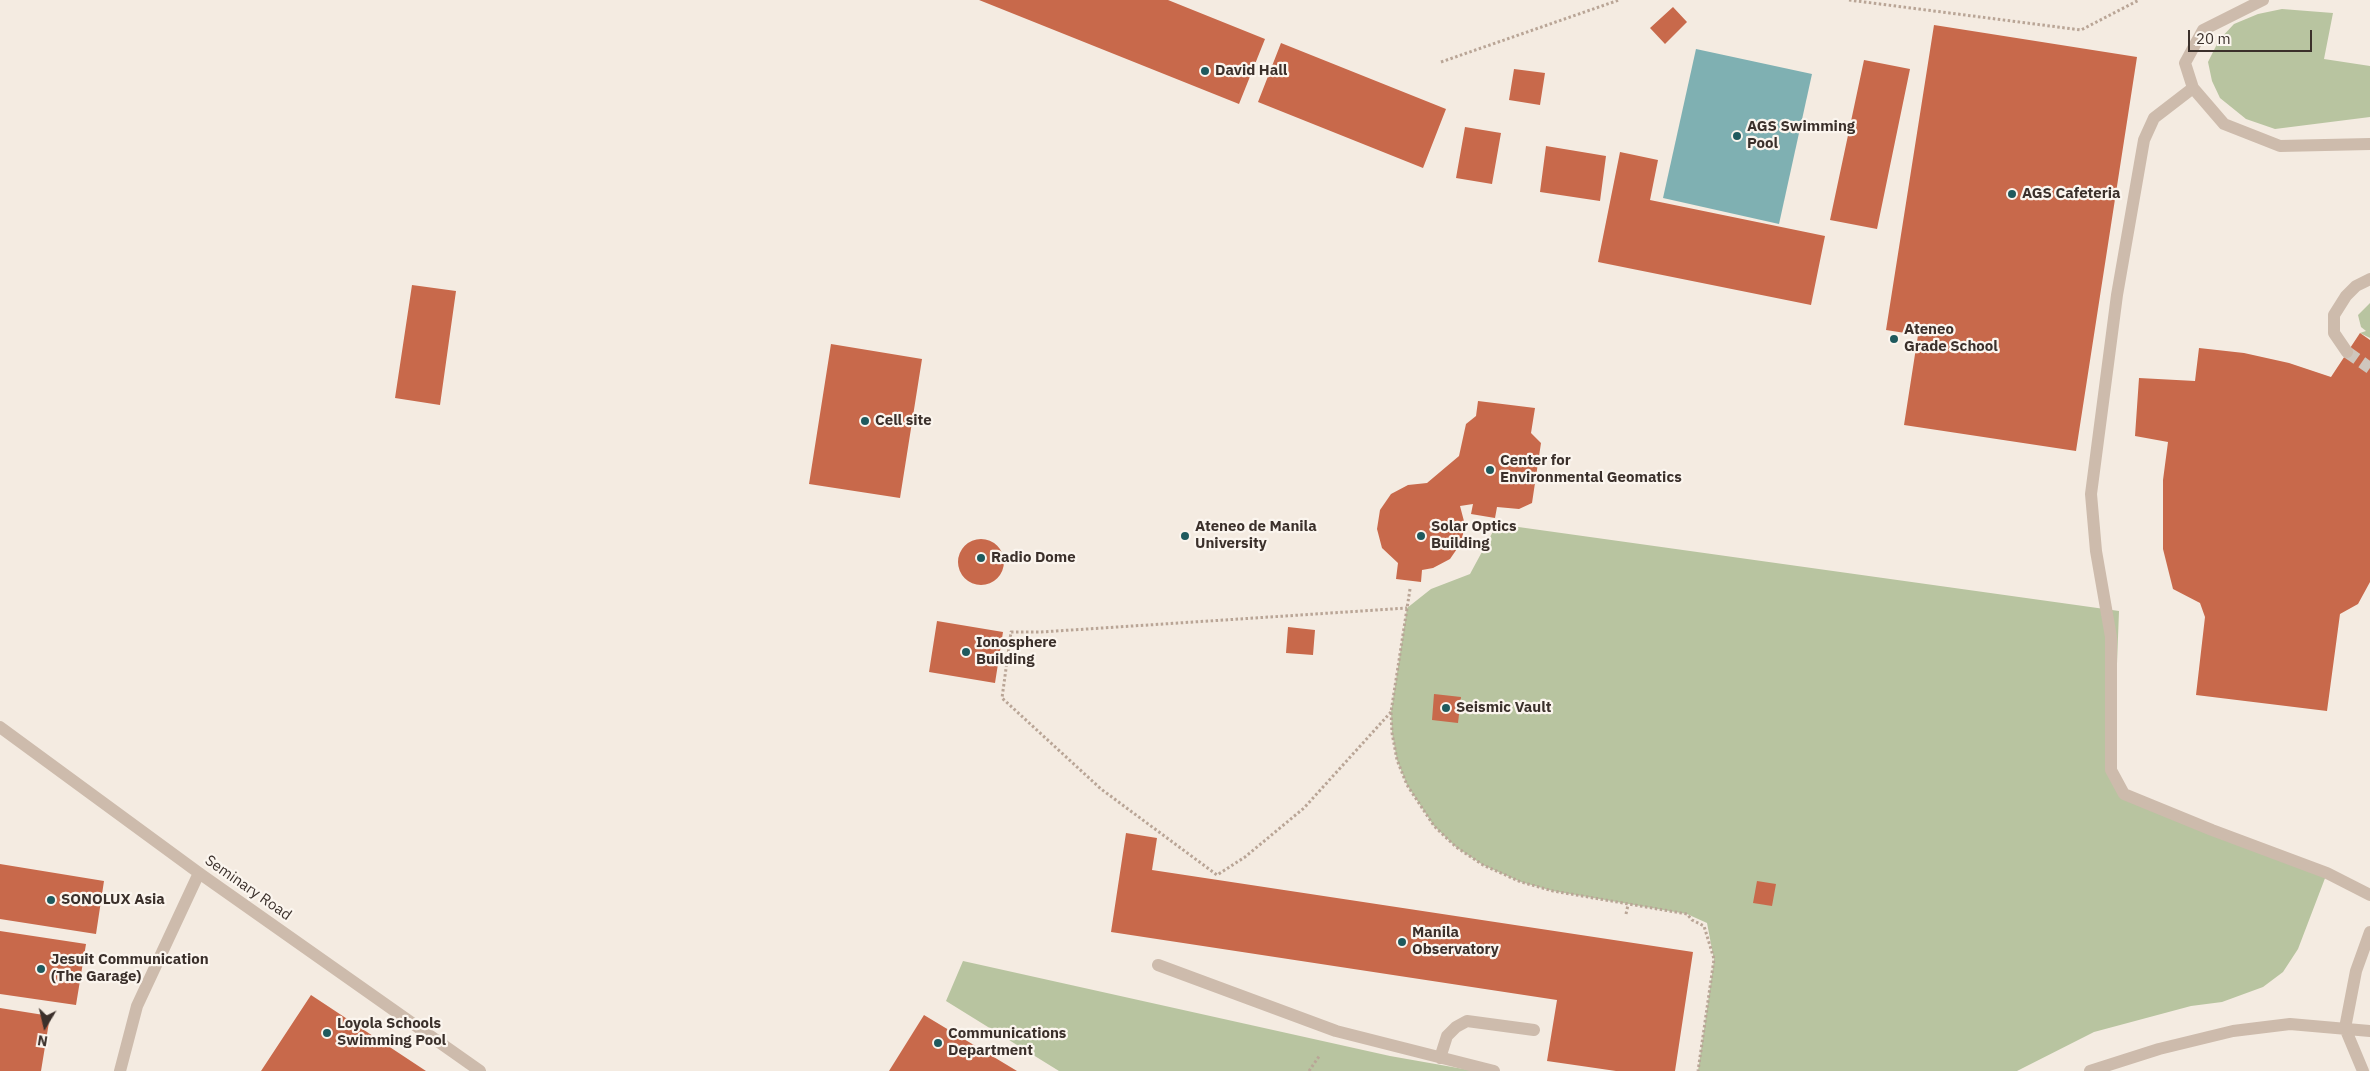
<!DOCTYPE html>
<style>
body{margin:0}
#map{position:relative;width:2370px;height:1071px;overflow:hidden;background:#f4ebe1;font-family:"IBM Plex Sans",sans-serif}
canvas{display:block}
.north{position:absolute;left:20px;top:1001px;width:50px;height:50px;-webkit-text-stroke:4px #fbf5ee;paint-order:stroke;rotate:189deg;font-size:14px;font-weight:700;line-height:20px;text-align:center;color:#3b302b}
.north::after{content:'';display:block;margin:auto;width:18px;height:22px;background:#3b302b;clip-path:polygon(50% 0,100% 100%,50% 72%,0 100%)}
.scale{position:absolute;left:2188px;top:30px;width:124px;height:22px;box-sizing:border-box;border:2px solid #3b302b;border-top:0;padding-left:6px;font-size:15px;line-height:18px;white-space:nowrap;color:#3b302b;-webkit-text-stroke:4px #fbf5ee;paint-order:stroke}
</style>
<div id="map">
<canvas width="2370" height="1071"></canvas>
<div class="north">N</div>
<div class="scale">20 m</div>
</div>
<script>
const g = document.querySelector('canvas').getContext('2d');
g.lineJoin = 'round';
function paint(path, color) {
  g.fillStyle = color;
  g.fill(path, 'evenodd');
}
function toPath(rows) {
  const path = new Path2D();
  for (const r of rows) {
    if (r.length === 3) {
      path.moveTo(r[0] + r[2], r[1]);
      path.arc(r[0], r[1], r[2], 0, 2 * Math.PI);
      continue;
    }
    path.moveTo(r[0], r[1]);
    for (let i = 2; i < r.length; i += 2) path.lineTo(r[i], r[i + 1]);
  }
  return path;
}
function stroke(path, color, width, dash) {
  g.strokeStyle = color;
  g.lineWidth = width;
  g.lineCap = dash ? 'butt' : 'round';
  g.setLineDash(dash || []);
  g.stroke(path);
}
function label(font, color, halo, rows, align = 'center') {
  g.font = font + ' "IBM Plex Sans",sans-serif';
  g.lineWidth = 4.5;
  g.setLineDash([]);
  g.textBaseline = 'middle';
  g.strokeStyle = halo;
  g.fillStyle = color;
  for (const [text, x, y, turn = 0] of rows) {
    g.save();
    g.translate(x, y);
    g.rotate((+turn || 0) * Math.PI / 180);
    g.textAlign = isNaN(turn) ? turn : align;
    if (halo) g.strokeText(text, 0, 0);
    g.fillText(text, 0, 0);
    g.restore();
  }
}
paint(toPath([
 [2282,9,2333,13,2324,59,2370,66,2370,117,2275,129,2246,119,2220,98,2212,81,2208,62,2219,40,2234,24,2258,14],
 [2370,303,2370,338,2360,333,2366,331,2361,327,2358,315],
 [1497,524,2119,611,2113,769,2128,794,2327,873,2298,949,2283,972,2263,987,2222,1002,2191,1006,2094,1032,2017,1071,1698,1071,1714,960,1707,923,1687,914,1553,891,1521,882,1483,865,1456,847,1434,826,1407,785,1397,760,1392,733,1391,712,1407,608,1431,589,1470,574],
 [963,961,1390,1056,1475,1071,1059,1071,946,1001]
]), '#b8c4a0');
paint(toPath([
 [1696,49,1812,74,1779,224,1663,198]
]), '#7fb0b2');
paint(toPath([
 [979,0,1168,0,1265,39,1239,104],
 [1673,7,1687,22,1665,44,1650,28],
 [1934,25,2137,57,2076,451,1904,425,1918,335,1886,330],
 [1281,43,1446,109,1423,168,1258,102],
 [1864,60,1910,69,1877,229,1830,220],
 [1514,69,1545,73,1540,105,1509,100],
 [1465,127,1501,133,1492,184,1456,178],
 [1546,146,1606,156,1600,201,1540,192],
 [1620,152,1658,160,1650,200,1825,236,1811,305,1598,262],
 [412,285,456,291,440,405,395,398],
 [2360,333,2370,340,2370,582,2358,604,2340,614,2327,711,2196,695,2205,617,2200,603,2173,589,2163,549,2163,480,2168,442,2135,436,2139,378,2195,381,2199,348,2244,353,2289,363,2331,377],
 [831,344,922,359,900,498,809,484],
 [1478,401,1535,408,1531,433,1541,443,1532,503,1519,509,1497,507,1495,518,1471,514,1473,504,1460,506,1465,525,1461,543,1450,559,1433,568,1422,570,1421,582,1396,579,1398,563,1382,548,1377,529,1380,510,1391,494,1408,485,1427,483,1459,456,1466,424,1476,416],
 [981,562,23],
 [937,621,1003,632,995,683,929,672],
 [1288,627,1315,630,1313,655,1286,653],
 [1434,694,1461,697,1458,723,1432,720],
 [1126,833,1157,838,1152,870,1693,952,1675,1071,1616,1071,1547,1061,1557,1000,1111,932],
 [0,864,104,881,96,934,0,919],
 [1757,881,1776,884,1772,906,1753,903],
 [0,931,86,944,76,1005,0,994],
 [311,995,426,1071,261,1071],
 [0,1008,50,1016,41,1071,0,1071],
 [924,1015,1017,1071,889,1071]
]), '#c8694b');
stroke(toPath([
 [2347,352,2370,368]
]), '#cfc6bd', 12, [12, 6]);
stroke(toPath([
 [1849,0,2081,30,2139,0],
 [1441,62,1619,0],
 [1410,589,1391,712,1392,733,1397,760,1407,785,1434,826,1456,847,1483,865,1521,882,1553,891,1687,914,1692,920,1704,926,1714,959,1698,1071],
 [1391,712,1304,808,1245,857,1217,875,1101,789,1002,698,1011,632,1041,632,1407,608],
 [1626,914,1628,905],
 [1309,1071,1320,1055]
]), '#b9a596', 3, [2.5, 2.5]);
stroke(toPath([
 [2263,0,2203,30,2185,63,2193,88,2224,124,2280,146,2370,144],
 [2193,88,2154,118,2144,140,2117,295,2091,494,2096,551,2111,637,2111,770,2124,794,2212,830,2327,873,2370,895],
 [2347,352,2334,333,2334,315,2346,296,2356,286,2370,279],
 [0,727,199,873,480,1071],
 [1158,965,1336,1031,1494,1071],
 [1440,1058,1447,1036,1456,1027,1467,1021,1534,1030],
 [120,1071,137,1006,199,873],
 [2090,1071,2159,1049,2233,1031,2290,1024,2370,1031],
 [2363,1071,2345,1028,2356,971,2370,932]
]), '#cdbbac', 12);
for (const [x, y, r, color] of [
 [1205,71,5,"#1f5a5e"],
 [1737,136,5,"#1f5a5e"],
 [2012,194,5,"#1f5a5e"],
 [1894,339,5,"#1f5a5e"],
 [865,421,5,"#1f5a5e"],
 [1490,470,5,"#1f5a5e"],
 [1185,536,5,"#1f5a5e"],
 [1421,536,5,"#1f5a5e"],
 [981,558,5,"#1f5a5e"],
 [966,652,5,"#1f5a5e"],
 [1446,708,5,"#1f5a5e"],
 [51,900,5,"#1f5a5e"],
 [1402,942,5,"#1f5a5e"],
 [41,969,5,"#1f5a5e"],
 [327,1033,5,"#1f5a5e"],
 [938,1043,5,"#1f5a5e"]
]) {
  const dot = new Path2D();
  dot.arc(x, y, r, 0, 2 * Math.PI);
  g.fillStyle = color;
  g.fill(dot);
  stroke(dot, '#fbf5ee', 2);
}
label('bold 15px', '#3b302b', '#fbf5ee', [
 ["David Hall",1215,71],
 ["AGS Swimming",1747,127],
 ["Pool",1747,144],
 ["AGS Cafeteria",2022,194],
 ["Ateneo",1904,330],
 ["Grade School",1904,347],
 ["Cell site",875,421],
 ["Center for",1500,461],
 ["Environmental Geomatics",1500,478],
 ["Ateneo de Manila",1195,527],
 ["University",1195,544],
 ["Solar Optics",1431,527],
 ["Building",1431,544],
 ["Radio Dome",991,558],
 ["Ionosphere",976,643],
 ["Building",976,660],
 ["Seismic Vault",1456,708],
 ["SONOLUX Asia",61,900],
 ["Manila",1412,933],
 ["Observatory",1412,950],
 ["Jesuit Communication",51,960],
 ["(The Garage)",51,977],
 ["Loyola Schools",337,1024],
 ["Swimming Pool",337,1041],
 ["Communications",948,1034],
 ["Department",948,1051]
], 'left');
label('15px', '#3b302b', '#fbf5ee', [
 ["Seminary Road",248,888,35]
]);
</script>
